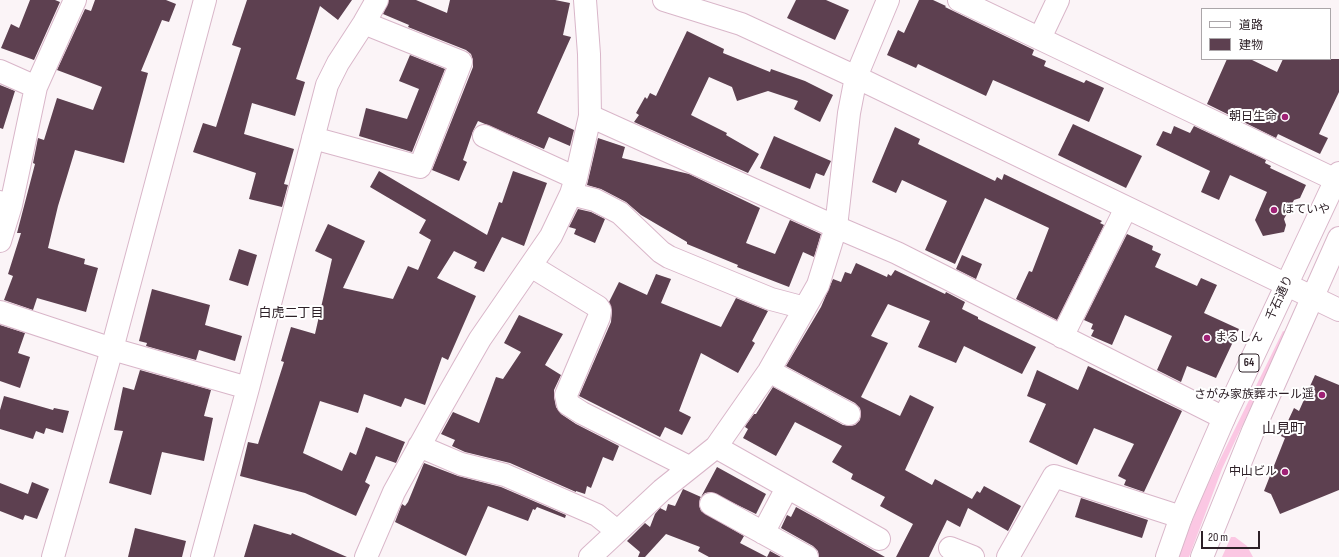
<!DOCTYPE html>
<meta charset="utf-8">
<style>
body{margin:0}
#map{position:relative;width:1339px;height:557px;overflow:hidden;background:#fbf4f7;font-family:"Sofia Sans Condensed","Noto Sans JP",sans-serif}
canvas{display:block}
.legend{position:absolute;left:1201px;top:8px;width:130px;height:52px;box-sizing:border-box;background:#fff;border:1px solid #aba6a9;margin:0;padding:5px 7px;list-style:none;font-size:12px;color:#2d2027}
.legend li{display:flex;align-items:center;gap:8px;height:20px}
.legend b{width:20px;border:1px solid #aba6a9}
.scale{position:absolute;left:1201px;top:531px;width:59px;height:18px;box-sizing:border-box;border:2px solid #2d2027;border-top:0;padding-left:5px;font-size:12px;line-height:14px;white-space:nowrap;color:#2d2027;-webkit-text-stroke:3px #fff;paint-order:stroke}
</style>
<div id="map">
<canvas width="1339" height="557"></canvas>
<ul class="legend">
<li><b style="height:5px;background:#fff"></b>道路</li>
<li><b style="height:11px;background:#5d4050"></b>建物</li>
</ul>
<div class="scale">20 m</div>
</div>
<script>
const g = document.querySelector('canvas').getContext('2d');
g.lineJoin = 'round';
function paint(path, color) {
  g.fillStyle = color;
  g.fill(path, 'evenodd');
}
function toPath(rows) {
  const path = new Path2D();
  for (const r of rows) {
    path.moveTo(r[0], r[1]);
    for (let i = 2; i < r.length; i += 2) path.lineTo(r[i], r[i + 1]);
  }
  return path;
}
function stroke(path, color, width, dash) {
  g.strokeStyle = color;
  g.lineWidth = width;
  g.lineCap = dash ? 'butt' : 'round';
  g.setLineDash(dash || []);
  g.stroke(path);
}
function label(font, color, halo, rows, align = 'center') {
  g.font = font + ' "Sofia Sans Condensed","Noto Sans JP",sans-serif';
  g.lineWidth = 4;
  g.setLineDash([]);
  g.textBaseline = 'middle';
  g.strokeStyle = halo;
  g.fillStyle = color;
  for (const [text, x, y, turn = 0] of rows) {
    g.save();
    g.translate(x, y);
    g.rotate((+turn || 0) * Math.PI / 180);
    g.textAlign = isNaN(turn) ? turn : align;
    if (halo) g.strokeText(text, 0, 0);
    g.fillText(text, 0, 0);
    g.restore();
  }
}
paint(toPath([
 [1283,331,1286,332,1285,334,1222,469,1189,557,1178,557,1202,496],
 [1231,537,1235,537,1247,546,1253,557,1222,557]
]), '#fbc7e3');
paint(toPath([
 [30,0,55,0,60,2,34,60,1,48,11,24,19,28],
 [95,0,166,0,176,4,169,22,162,20,141,71,148,73,124,163,75,150,58,206,48,248,85,259,84,264,98,268,86,312,37,298,33,310,4,300,13,276,8,274,21,233,17,233,35,164,33,163,38,138,44,140,57,98,93,110,102,87,57,70,85,9,91,11],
 [247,0,352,0,338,20,320,6,296,79,305,82,295,116,252,103,244,134,294,149,284,184,288,185,282,207,249,199,256,173,193,152,203,123,216,127,241,48,232,45],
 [389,0,416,0,447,13,450,0,555,0,570,3,563,35,571,37,537,113,574,130,570,146,549,137,544,149,478,121,473,131,463,160,467,162,459,181,432,170,473,67,473,60,471,54,466,50,408,27,409,25,383,14],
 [796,0,826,0,849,10,835,40,787,18],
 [919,0,933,0,946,6,945,7,1034,50,1032,55,1046,61,1044,66,1084,83,1086,80,1104,88,1089,122,993,80,986,96,918,64,916,68,887,55,898,30,904,33],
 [687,31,724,49,723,53,770,72,771,69,805,81,833,95,820,122,794,109,798,101,768,91,737,101,732,87,709,77,691,115,727,133,726,135,759,154,748,173,634,122,639,115,636,113,645,97,647,99,650,93,656,96],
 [410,55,445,69,412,152,359,136,366,108,407,119,419,89,399,81],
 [1227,59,1250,59,1277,72,1283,59,1339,59,1339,92,1319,134,1328,138,1320,154,1278,134,1276,138,1207,104],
 [0,85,15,91,3,129,0,128],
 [1073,124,1142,156,1126,188,1058,155],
 [1174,126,1190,133,1194,126,1266,160,1265,163,1271,166,1270,168,1306,185,1300,198,1294,200,1284,219,1286,225,1284,232,1263,236,1255,220,1267,192,1230,175,1219,200,1201,192,1210,171,1156,145,1163,131,1171,134],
 [895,127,920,139,918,144,995,181,997,177,1002,180,1004,174,1102,221,1100,223,1104,225,1057,320,1016,299,1029,271,1032,272,1049,228,985,198,955,264,925,250,947,201,902,180,896,193,872,182],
 [774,136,831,161,824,176,816,173,810,189,760,168],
 [598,138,625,147,622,158,689,174,760,208,746,243,775,254,790,220,821,234,814,257,803,252,789,287,737,267,738,265,687,244,687,242,641,215,626,202,601,189,587,185],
 [379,171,487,235,499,202,502,203,513,171,547,183,524,246,502,237,484,272,474,268,477,262,454,251,437,278,476,296,448,360,442,357,425,405,405,398,401,407,364,394,358,413,320,401,303,453,342,471,350,452,356,455,366,427,405,442,396,463,376,456,365,482,370,485,356,516,305,493,240,476,248,442,258,444,284,362,281,361,291,327,315,334,332,259,315,251,328,224,365,241,343,288,393,299,408,266,418,270,431,240,419,233,426,220,370,187],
 [578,209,591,212,605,219,595,243,574,234,576,229,569,227],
 [1127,234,1153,246,1152,250,1161,254,1155,267,1197,286,1201,278,1217,285,1204,313,1239,329,1216,378,1187,366,1181,382,1157,370,1172,336,1125,315,1112,345,1091,336,1094,330,1091,329,1093,324,1084,320],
 [239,249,257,255,248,286,229,280],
 [962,255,982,264,976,279,956,269],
 [856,263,887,277,888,274,891,276,895,270,945,294,946,292,965,302,962,309,978,317,978,319,1036,347,1022,374,964,346,956,363,918,347,930,321,888,304,871,336,888,343,861,397,900,416,910,395,934,407,905,470,932,485,935,479,972,499,977,491,980,493,984,486,1021,506,1008,531,968,508,960,527,947,520,929,557,896,557,913,524,880,506,885,497,851,479,853,474,832,462,842,446,795,422,776,456,743,438,748,429,745,427,746,425,754,414,756,414,773,387,843,425,850,426,855,425,860,420,861,413,860,408,855,403,786,366,821,307,833,279,841,282,845,272,851,274],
 [656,274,671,279,661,303,721,327,736,298,768,311,752,341,755,343,738,373,701,353,679,411,691,417,682,435,665,427,660,437,579,396,611,322,612,311,609,302,619,282,647,295],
 [152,289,210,305,205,325,242,336,235,361,199,350,196,360,146,346,147,343,139,341],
 [519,315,563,334,545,365,561,375,554,390,554,397,556,407,561,414,576,424,619,446,613,461,603,457,591,488,587,486,585,494,576,491,576,492,510,463,465,452,452,446,455,440,441,434,453,412,479,423,496,377,503,379,521,352,504,343],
 [0,325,25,333,18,353,30,357,20,388,0,381],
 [1088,366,1182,411,1144,492,1124,485,1126,480,1118,476,1134,444,1094,428,1077,465,1029,442,1046,404,1027,396,1037,370,1078,390],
 [140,370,211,390,204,416,213,418,204,461,162,452,151,495,109,483,123,431,114,430,123,387,134,390],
 [1315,375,1339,385,1339,490,1280,514,1271,494,1264,491,1285,438,1281,436,1294,408,1299,411],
 [4,396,53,410,54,408,69,411,63,433,46,428,44,434,36,431,33,439,0,429,0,410],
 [424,463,458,476,501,487,566,515,565,518,537,507,535,510,533,509,528,521,488,506,466,556,395,522,402,504,405,506,408,502],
 [717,467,766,494,756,514,711,492,705,493,700,498,699,505,701,511,744,536,740,543,767,557,770,551,781,557,709,557,698,551,700,547,666,534,645,557,638,557,640,552,627,541,645,523,650,527,655,514,660,508,666,511,668,504,675,506,683,489,701,497],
 [32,482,49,489,37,519,25,515,23,520,0,511,0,483,28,494],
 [1081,498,1148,520,1142,538,1075,517],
 [796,507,818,519,885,557,819,557,818,551,813,546,781,528,787,515,791,517],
 [254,524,291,535,292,533,347,557,244,557],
 [135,528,186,541,182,557,128,557]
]), '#5d4050');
const street = toPath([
 [664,0,741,24,856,77,1339,310],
 [959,0,1336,180],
 [1040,38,1058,0],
 [0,71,36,87],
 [590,116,836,227,897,253,1224,418],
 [484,136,576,178],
 [313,138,420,167,461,62,364,23],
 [571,194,595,200,620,213,661,252,669,257,771,299,805,308],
 [0,202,11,205,0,241],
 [11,205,36,87,75,0],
 [531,266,598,307,600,310,599,317,566,395,568,404,582,413,689,467],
 [0,312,112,349,248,388],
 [1062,337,1126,208],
 [769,371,849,414],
 [419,446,461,464,505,475,597,515,617,531],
 [716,447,769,371,818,285,836,227,849,113,856,77,888,0],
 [711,504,807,557],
 [763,533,787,488],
 [950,548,973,557],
 [202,557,248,388,327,85,338,63,364,23,377,0],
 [366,557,394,492,440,409,480,339,551,236,571,194,576,178,590,116,589,54,585,0],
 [590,557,662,490,716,447,879,539],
 [1008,557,1054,476,1181,517]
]);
const secondary = toPath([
 [53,557,112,349,205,0]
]);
const primary = toPath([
 [1167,557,1181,517,1224,418,1339,173],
 [1202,557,1253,431,1339,238]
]);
stroke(street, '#d9b6c9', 24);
stroke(secondary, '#d9b6c9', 24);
stroke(primary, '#d9b6c9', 24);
stroke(street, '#fff', 22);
stroke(secondary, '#fff', 22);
stroke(primary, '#fff', 22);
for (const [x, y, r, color] of [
 [1285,117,4,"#9f2175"],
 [1274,210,4,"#9f2175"],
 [1207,338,4,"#9f2175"],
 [1322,395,4,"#9f2175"],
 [1285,472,4,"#9f2175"]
]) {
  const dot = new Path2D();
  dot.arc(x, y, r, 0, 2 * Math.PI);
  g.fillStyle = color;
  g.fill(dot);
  stroke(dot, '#fff', 1.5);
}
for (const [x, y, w] of [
 [1249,363,20]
]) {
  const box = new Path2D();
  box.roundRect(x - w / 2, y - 9, w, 18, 3);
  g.fillStyle = '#fff';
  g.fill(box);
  stroke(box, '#2d2027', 1);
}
label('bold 11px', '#2d2027', null, [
 ["64",1249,363]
]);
label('12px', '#2d2027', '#fff', [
 ["朝日生命",1277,117],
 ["ほていや",1282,210,"left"],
 ["まるしん",1215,338,"left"],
 ["さがみ家族葬ホール遥",1314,395],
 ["中山ビル",1277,472]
], 'right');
label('12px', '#2d2027', '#fff', [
 ["千石通り",1280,298,-65]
]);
label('13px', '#2d2027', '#fff', [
 ["白虎二丁目",291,314]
]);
label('14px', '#2d2027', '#fff', [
 ["山見町",1283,429]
]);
</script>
